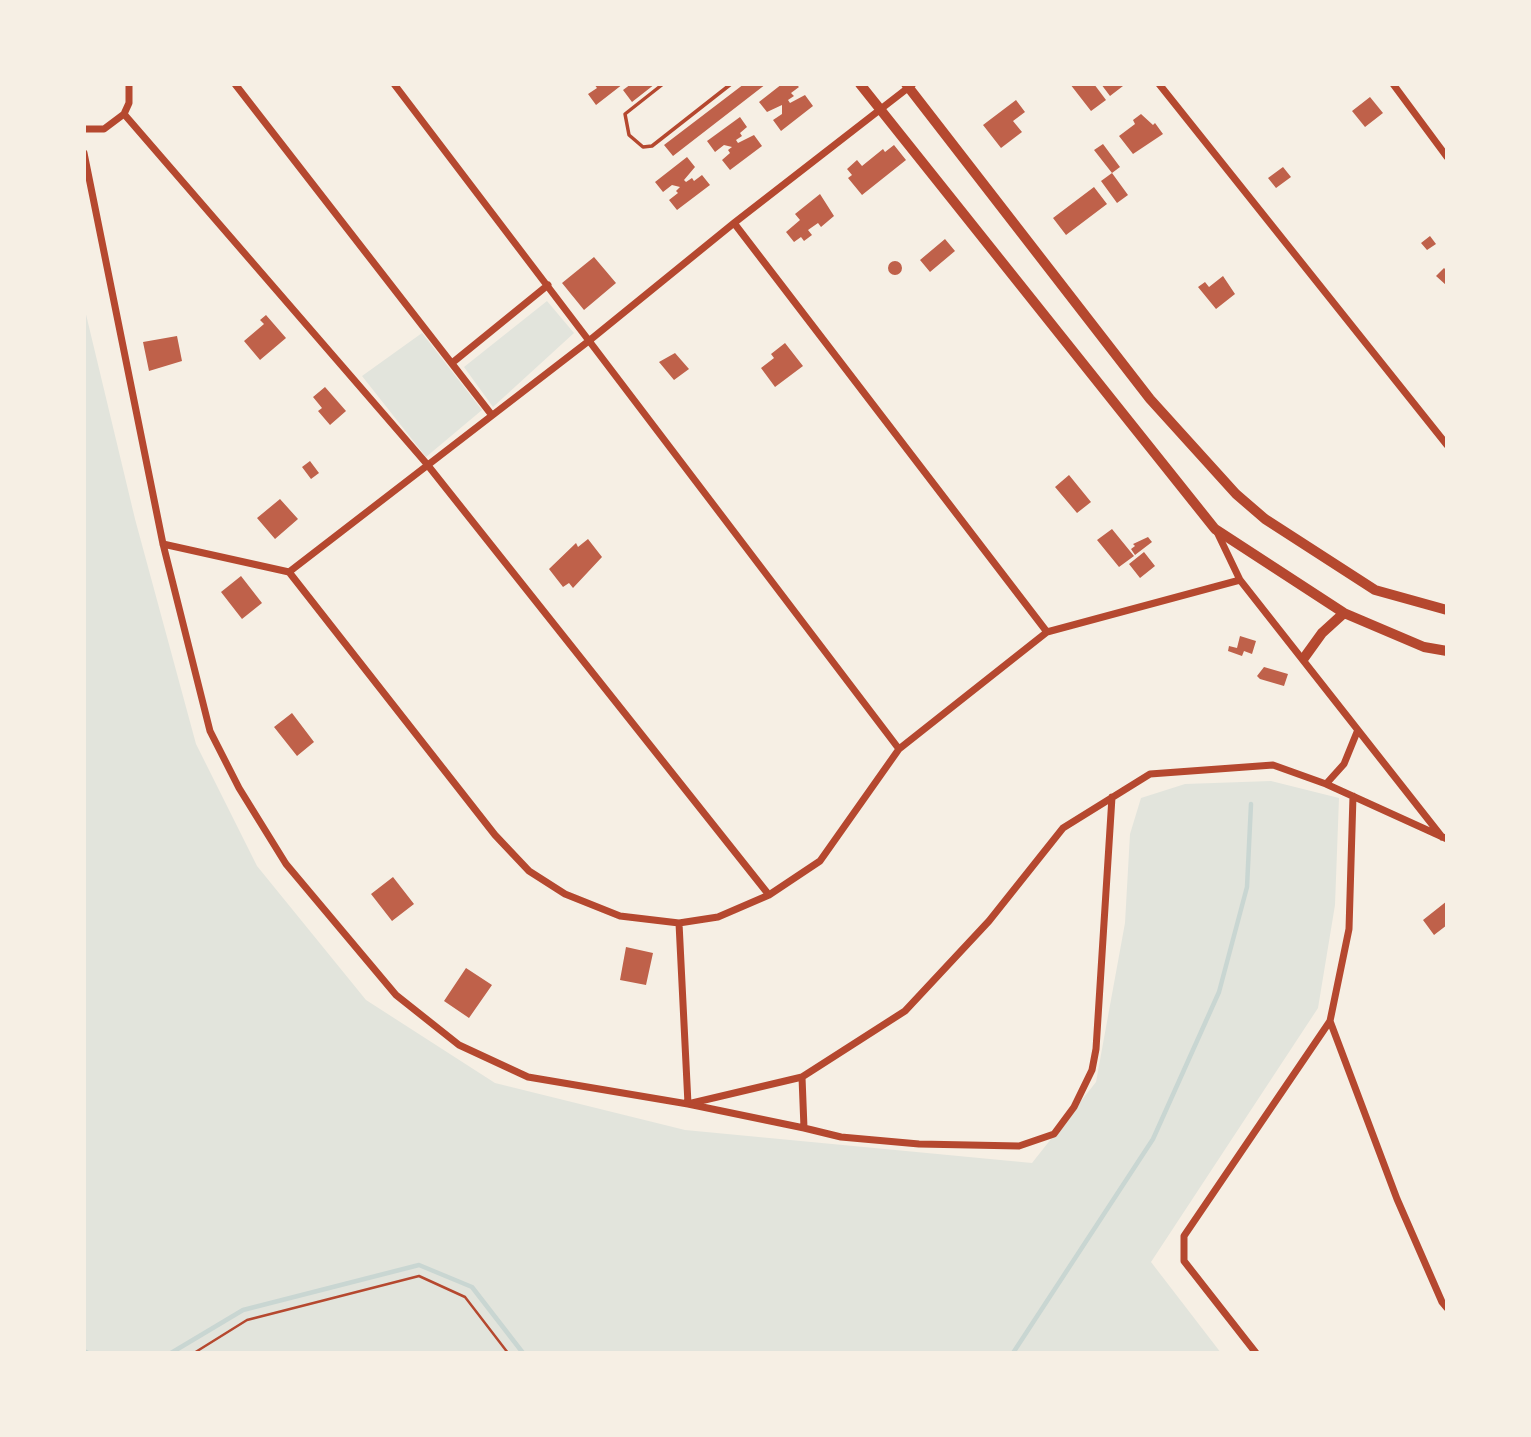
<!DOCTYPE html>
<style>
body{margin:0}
#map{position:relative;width:1531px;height:1437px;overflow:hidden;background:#f6efe4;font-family:"Zilla Slab",serif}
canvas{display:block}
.frame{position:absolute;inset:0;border:86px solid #f6efe4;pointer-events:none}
</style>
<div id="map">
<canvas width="1531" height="1437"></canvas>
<div class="frame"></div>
</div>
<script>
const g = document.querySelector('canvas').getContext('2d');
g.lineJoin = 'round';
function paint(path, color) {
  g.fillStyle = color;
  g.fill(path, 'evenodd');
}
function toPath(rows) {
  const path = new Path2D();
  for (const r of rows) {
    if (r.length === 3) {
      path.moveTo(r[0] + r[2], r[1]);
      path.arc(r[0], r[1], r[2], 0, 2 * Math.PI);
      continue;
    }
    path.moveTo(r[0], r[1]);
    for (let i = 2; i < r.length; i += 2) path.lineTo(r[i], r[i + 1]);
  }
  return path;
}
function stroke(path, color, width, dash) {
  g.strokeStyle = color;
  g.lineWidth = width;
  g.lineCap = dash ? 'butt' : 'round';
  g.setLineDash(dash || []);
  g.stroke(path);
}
paint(toPath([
 [547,301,574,333,493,407,464,367],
 [84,306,135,519,196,744,257,866,366,1000,495,1083,685,1130,1032,1163,1096,1082,1125,923,1130,834,1141,798,1185,784,1271,781,1339,798,1335,905,1318,1008,1151,1262,1221,1353,84,1353],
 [422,333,482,410,426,457,362,376]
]), '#e2e4dc');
stroke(toPath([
 [84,1351,88,1353],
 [171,1353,243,1310,419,1265,472,1287,523,1353],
 [1013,1353,1153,1139,1219,992,1247,887,1251,804]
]), '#c9d6d2', 4.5);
paint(toPath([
 [594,84,623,84,596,105,588,94,597,88],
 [631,84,655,84,632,102,623,90],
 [744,84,766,84,673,156,664,145],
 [782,84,796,84,799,87,791,93,794,96,788,100,790,103,805,95,813,106,781,131,773,120,782,114,782,105,767,112,759,102],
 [1070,84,1094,84,1106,100,1091,111],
 [1101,84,1122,84,1123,86,1110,96],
 [1370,97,1383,113,1365,127,1352,111],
 [1016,100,1025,112,1013,121,1022,132,1001,148,983,125],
 [1141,114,1153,125,1155,123,1163,134,1133,154,1119,136,1135,124,1133,120],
 [740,117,747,127,740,133,742,136,736,140,738,143,754,135,762,146,730,170,722,160,730,153,728,150,732,147,724,145,715,152,707,141],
 [1103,144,1120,167,1112,173,1094,150],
 [894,145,906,160,862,195,848,178,852,175,847,169,857,160,862,166,883,149,885,152],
 [687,157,695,167,684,180,686,182,692,178,694,181,702,175,710,185,677,210,669,200,678,193,676,191,680,187,672,185,663,192,655,182],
 [1283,167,1291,177,1276,188,1268,178],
 [1112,173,1128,195,1117,203,1101,181],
 [1094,187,1107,204,1066,235,1053,218],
 [820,194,834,216,821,227,818,223,808,230,812,235,804,241,801,237,794,242,786,232,800,220,795,214],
 [1430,236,1436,244,1427,250,1421,243],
 [945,239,955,251,930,272,920,260],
 [594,257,616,283,584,310,562,283],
 [895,268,7],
 [1444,268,1447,271,1446,285,1436,276],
 [1223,276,1235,294,1216,309,1198,287,1205,282,1209,287],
 [266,315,286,338,260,360,244,341,264,324,260,320],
 [177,336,182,361,149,371,143,342],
 [785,343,803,366,775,387,761,368,774,358,771,354],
 [675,353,689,369,674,380,659,362],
 [325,387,346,411,330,425,318,411,322,408,313,397],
 [310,461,319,473,311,479,302,467],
 [1069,475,1091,502,1077,513,1055,487],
 [280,499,298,519,275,539,257,518],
 [1112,529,1134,556,1119,567,1097,540],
 [1148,537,1152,542,1135,555,1131,549,1135,546,1133,544],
 [588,539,602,557,573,588,569,583,563,587,549,569,576,543,578,547],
 [1144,552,1155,566,1140,578,1129,564],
 [241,576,262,603,242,619,221,592],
 [1240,636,1256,641,1252,654,1244,651,1242,656,1228,651,1229,646,1237,648],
 [1264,667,1288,674,1284,686,1260,679,1257,676],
 [292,713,314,742,297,756,274,727],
 [393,877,414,904,392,921,371,894],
 [1447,901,1447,925,1434,935,1423,920],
 [626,947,653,953,646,985,620,980],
 [466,968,492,985,469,1018,444,1001]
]), '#bf614a');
stroke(toPath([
 [194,1353,247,1320,419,1276,465,1297,508,1353]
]), '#b5482f', 2.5);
stroke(toPath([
 [663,84,625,114,629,135,643,147,652,146,731,84]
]), '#b5482f', 3.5);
stroke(toPath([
 [235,84,491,414],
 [394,84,899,749],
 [1159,84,1447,445],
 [1393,84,1447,157],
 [124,114,426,463,769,895],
 [84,129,104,129,124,114,129,103,129,84],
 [84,153,163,544,210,731,239,788,286,864,396,995,459,1045,528,1077,688,1104,804,1128],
 [734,223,1047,632],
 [452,363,548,285],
 [1217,532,1240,580,1442,837],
 [163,544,289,572,495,835,529,871,565,894,620,916,679,923,718,917,769,895,820,861,899,749,1047,632,1240,580],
 [289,572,590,340,734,223,913,84],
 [1326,784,1344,764,1357,732],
 [679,923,688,1104],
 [1330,1021,1397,1199,1442,1302,1447,1308],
 [802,1077,804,1128,841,1137,919,1144,1019,1146,1054,1134,1074,1107,1092,1070,1096,1049,1112,797],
 [692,1103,802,1077,905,1011,989,921,1063,828,1150,774,1273,765,1326,784,1447,839],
 [1256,1353,1184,1261,1184,1236,1330,1021,1349,929,1353,796]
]), '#b5482f', 7);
stroke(toPath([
 [860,84,1215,529,1344,613,1424,647,1447,651],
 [906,84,1150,399,1236,494,1265,519,1375,590,1447,610],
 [1304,658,1322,633,1344,613]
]), '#b5482f', 10);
</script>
